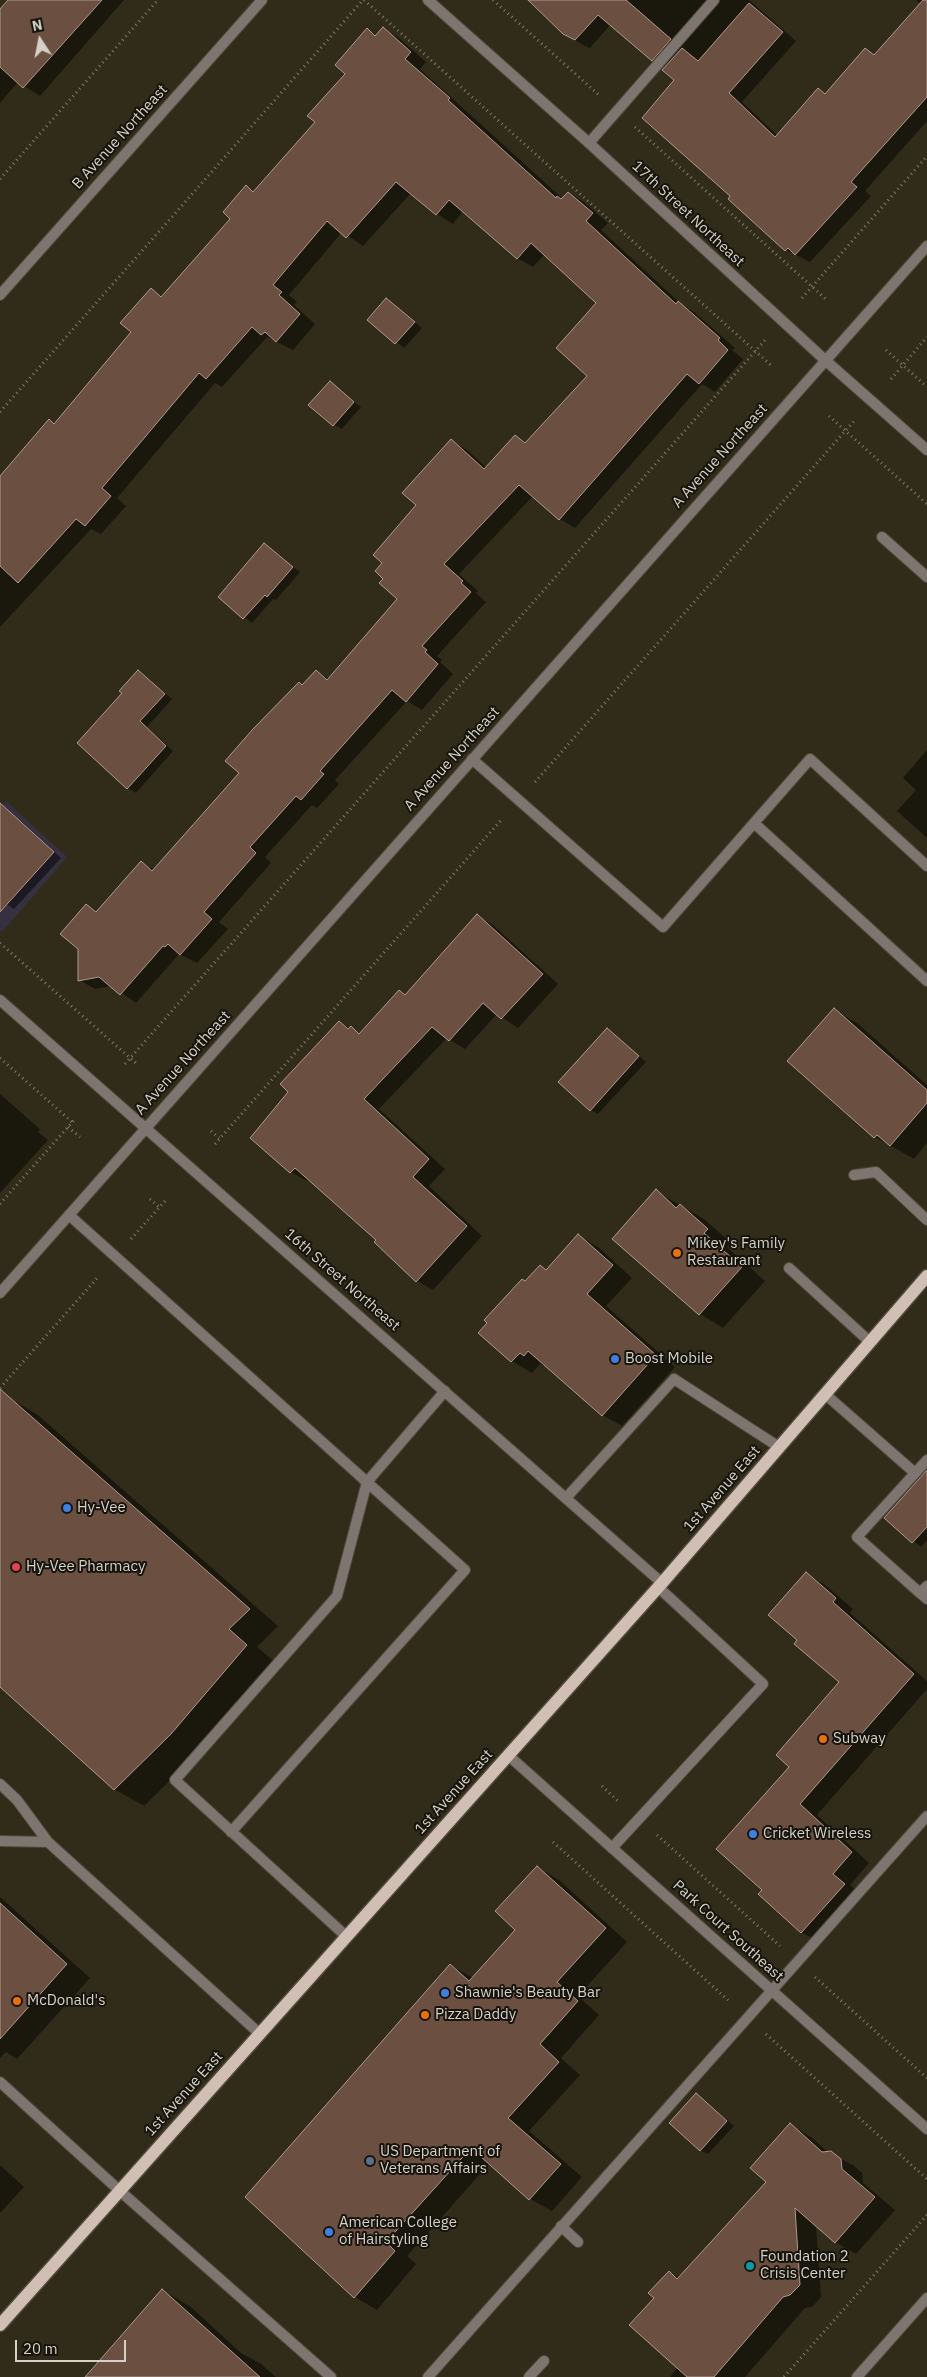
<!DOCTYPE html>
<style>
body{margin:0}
#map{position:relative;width:927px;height:2377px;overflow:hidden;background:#312c1a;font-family:"IBM Plex Sans",sans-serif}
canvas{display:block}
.north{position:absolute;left:15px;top:15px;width:50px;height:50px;-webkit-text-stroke:4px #17140d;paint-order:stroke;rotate:349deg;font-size:14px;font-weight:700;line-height:20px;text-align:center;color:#d5d1c6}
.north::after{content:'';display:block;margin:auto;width:18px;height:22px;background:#d5d1c6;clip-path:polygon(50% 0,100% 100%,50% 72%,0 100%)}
.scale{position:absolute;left:15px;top:2340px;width:111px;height:22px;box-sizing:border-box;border:2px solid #d5d1c6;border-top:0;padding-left:6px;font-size:15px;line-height:18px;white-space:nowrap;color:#d5d1c6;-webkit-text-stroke:4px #17140d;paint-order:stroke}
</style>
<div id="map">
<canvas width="927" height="2377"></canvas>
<div class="north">N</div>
<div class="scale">20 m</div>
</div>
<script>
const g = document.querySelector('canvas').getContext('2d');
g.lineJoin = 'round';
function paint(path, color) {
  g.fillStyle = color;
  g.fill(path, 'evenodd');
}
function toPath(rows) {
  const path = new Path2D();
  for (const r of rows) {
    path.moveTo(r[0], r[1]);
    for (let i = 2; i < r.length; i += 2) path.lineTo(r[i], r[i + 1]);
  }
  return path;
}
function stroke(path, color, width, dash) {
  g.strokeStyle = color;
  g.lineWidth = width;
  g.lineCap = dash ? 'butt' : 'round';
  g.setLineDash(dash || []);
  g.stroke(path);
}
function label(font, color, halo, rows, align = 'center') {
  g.font = font + ' "IBM Plex Sans",sans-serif';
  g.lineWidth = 4;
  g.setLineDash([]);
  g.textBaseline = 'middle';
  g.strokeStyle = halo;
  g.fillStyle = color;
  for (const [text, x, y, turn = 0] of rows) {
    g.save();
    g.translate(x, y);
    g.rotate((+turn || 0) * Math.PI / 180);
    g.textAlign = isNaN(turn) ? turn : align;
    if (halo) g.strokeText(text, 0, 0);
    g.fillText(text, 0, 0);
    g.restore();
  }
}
paint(toPath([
 [6,801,67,857,2,932,0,931,0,807]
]), '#363040');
paint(toPath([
 [10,0,124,0,40,96,18,82,0,103,0,11],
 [540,0,749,0,796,41,742,102,778,136,819,90,827,94,865,49,875,55,922,5,916,0,927,0,927,121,865,191,871,196,810,262,786,250,732,196,675,80,666,68,652,60,611,24,590,48,585,46,570,37],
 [383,29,399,38,426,62,420,69,563,199,569,193,584,202,608,223,601,230,682,305,694,312,735,348,732,350,743,359,715,392,702,384,575,528,560,519,533,496,459,574,478,591,476,593,486,602,437,656,442,660,440,662,453,674,422,710,407,701,335,780,339,784,317,808,312,805,265,857,271,863,219,922,228,929,197,963,179,954,136,1003,112,986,95,989,79,980,86,905,98,912,141,863,154,870,240,773,303,686,317,672,329,679,399,599,385,579,384,563,451,441,467,450,487,468,515,436,527,443,589,375,598,303,545,254,533,267,517,258,463,211,453,224,437,214,411,193,363,246,342,232,289,295,297,302,294,305,315,324,293,350,267,337,222,387,215,383,117,498,126,506,101,534,91,529,0,627,0,479,49,421,56,425,133,332,151,290,163,297,232,219,246,187,255,192,317,122,347,74,368,30,377,36],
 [387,299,422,328,404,348,369,320],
 [330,383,361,407,342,429,334,425],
 [264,544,300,572,276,600,273,599,252,623,219,597],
 [138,671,172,699,147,727,173,751,136,793,128,788,124,693],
 [927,750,927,838,897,811,916,790,903,778],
 [13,816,21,821,61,858,14,909,0,900,0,830],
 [477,916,493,925,558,984,518,1028,497,1014,465,1049,447,1038,379,1109,445,1169,429,1186,482,1236,433,1290,417,1281,378,1240,309,1179,307,1181,291,1172,290,1092,340,1023,361,1034,399,991,406,995],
 [834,1010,857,1023,927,1085,927,1143,914,1159,875,1137,788,1061],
 [607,1029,646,1062,598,1114,591,1110],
 [0,1094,40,1129,38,1132,48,1140,0,1193],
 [656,1191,704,1219,731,1243,727,1247,765,1281,723,1328,700,1314,614,1238],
 [579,1236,598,1247,632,1278,606,1306,675,1367,622,1426,602,1415,546,1365,544,1366,540,1364,532,1373,512,1361,480,1333,526,1282,547,1271],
 [9,1398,38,1415,278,1626,257,1647,275,1662,200,1751,144,1806,114,1789,0,1686,0,1408],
 [927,1471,927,1540,921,1547,885,1518],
 [806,1574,824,1584,853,1609,850,1613,927,1681,927,1689,817,1815,869,1863,850,1885,862,1895,819,1942,801,1932,764,1890,791,1767,840,1682],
 [537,1867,559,1880,627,1942,578,1996,599,2015,561,2058,580,2075,529,2131,582,2177,552,2211,530,2199,490,2163,407,2256,416,2264,377,2310,355,2297,246,2197,450,1965,473,1978,517,1929],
 [0,1897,90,1978,17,2059,6,2052,0,2058],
 [697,2095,734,2126,708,2154,700,2150],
 [790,2125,811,2137,829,2153,853,2165,862,2173,863,2183,895,2210,856,2254,835,2242,816,2225,821,2297,812,2307,805,2308,745,2377,670,2377,678,2367,655,2298,669,2273,679,2278,768,2182],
 [0,2165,24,2187,0,2213],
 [162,2290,191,2307,241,2353,261,2364,276,2377,85,2377]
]), '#0007');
const building = toPath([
 [8,0,102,0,23,88,0,67,0,9,8,0],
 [528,0,626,0,671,39,652,61,598,15,575,40,563,34,528,0],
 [923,0,927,0,927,97,851,182,857,187,795,255,788,248,785,251,728,199,730,196,642,118,674,80,662,70,682,48,698,61,749,3,783,32,729,93,775,137,818,88,825,94,865,48,874,55,923,0],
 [383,27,411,52,405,59,450,98,448,100,556,198,557,196,561,199,568,192,593,213,586,221,676,304,678,301,720,338,718,340,728,350,699,384,687,374,559,520,519,485,444,564,463,581,461,583,471,592,422,646,427,650,425,652,438,664,406,702,392,690,320,771,324,774,301,800,296,796,250,847,256,853,204,912,212,919,180,955,168,944,165,947,163,946,120,995,99,977,78,981,78,949,60,934,86,904,96,912,141,861,152,871,239,773,225,761,253,729,299,682,302,685,316,670,327,680,397,599,379,583,383,579,375,571,382,563,373,555,416,505,402,493,451,439,484,469,515,435,525,443,587,376,556,348,596,303,531,243,517,259,449,200,436,215,396,182,346,238,327,221,273,285,282,292,279,295,300,314,276,342,265,332,261,335,252,327,206,379,199,373,102,488,111,496,85,526,76,519,18,583,0,566,0,476,49,419,54,424,131,332,120,323,151,288,161,297,230,219,223,212,246,185,253,192,315,122,307,116,345,74,335,65,367,28,375,36,383,27],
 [386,298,415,322,395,344,367,320,386,298],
 [330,381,354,402,333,426,308,405,330,381],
 [264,543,293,567,267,597,265,595,243,619,218,597,264,543],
 [138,670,165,694,140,721,166,746,127,789,77,743,122,693,119,691,138,670],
 [0,803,54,852,0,912,0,803],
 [477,914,543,974,501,1019,483,1003,449,1041,432,1027,364,1099,429,1159,413,1177,467,1226,416,1282,374,1242,376,1240,295,1168,290,1173,250,1138,288,1092,280,1084,339,1021,348,1029,351,1026,359,1034,399,990,405,995,477,914],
 [834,1008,927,1090,927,1103,890,1146,877,1135,874,1138,787,1061,834,1008],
 [607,1028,639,1056,590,1111,558,1082,607,1028],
 [656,1189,676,1208,680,1204,708,1229,704,1233,742,1267,699,1315,612,1239,656,1189],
 [578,1234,613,1265,587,1294,656,1355,602,1416,528,1351,524,1356,520,1353,511,1362,478,1333,487,1323,484,1320,522,1279,525,1281,540,1265,546,1270,578,1234],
 [0,1389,250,1609,229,1629,247,1645,171,1734,114,1790,0,1687,0,1389],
 [927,1470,927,1527,912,1543,884,1518,927,1470],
 [806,1572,836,1598,833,1602,914,1674,800,1804,852,1852,833,1874,845,1884,801,1933,758,1894,762,1890,716,1849,789,1767,776,1755,839,1682,794,1644,797,1640,768,1615,806,1572],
 [537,1866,606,1928,557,1982,578,2001,540,2044,559,2062,508,2118,561,2164,529,2200,471,2148,386,2242,395,2251,354,2298,245,2197,450,1964,469,1981,515,1930,495,1911,537,1866],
 [0,1903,67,1964,0,2039,0,1903],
 [696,2093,727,2121,700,2151,669,2123,696,2093],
 [790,2123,822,2152,831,2151,841,2159,842,2169,875,2197,835,2243,795,2208,800,2285,790,2295,783,2297,714,2377,687,2377,629,2325,654,2298,648,2293,669,2271,677,2279,766,2182,750,2168,790,2123],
 [162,2289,260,2377,85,2377,162,2289]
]);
paint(building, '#6b5042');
stroke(building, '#af998e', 1);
const service = toPath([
 [589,143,714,0],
 [882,537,927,577],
 [472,759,663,927,810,759,927,866],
 [754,823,927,981],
 [854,1175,876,1172,927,1220],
 [69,1215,465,1570,231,1832],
 [789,1268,870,1342],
 [825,1394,915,1473],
 [566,1498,674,1379,779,1447],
 [927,1586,920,1593,927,1599],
 [920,1593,857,1537,927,1460],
 [0,1784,17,1800,48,1842,260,2034],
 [0,1841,48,1842],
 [612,1848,763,1684,658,1587],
 [347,1937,175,1780,337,1596,367,1482,445,1391],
 [0,2082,120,2191,331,2377],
 [561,2226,578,2242],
 [428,2377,927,1816],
 [529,2377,544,2361]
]);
const minor = toPath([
 [428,0,589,143,825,360,927,450],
 [0,295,262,0],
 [0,1293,927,246],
 [509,1756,927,2129],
 [857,2377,927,2298]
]);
const tertiary = toPath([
 [0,1000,662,1583]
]);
const primary = toPath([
 [0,2325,662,1583,927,1276]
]);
stroke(service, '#4f4a39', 12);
stroke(minor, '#4f4a39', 12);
stroke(tertiary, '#4f4a39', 12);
stroke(primary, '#4f4a39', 15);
stroke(toPath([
 [364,0,773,367],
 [493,0,599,95],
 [635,127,828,301],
 [0,179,158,0],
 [802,298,927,156],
 [886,350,927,387],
 [891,379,927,337],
 [0,412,363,0],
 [829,416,927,504],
 [535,782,855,420],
 [0,943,138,1065],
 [0,1058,72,1122],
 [125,1064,766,339],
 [68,1127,80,1137],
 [211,1131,219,1138],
 [215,1144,502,819],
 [150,1199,159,1207],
 [0,1204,75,1119],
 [131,1239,165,1201],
 [0,1388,99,1276],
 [602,1786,620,1803],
 [657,1835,780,1946],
 [553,1842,729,2001],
 [815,1977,927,2078],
 [766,2034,927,2179],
 [784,2377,927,2215]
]), '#807c6d', 3, [1, 4]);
stroke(service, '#7e7570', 10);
stroke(minor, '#7e7570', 10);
stroke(tertiary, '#7e7570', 10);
stroke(primary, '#d1beb4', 12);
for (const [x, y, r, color] of [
 [677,1253,5,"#e8710a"],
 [615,1359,5,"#3f7fe0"],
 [67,1508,5,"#3f7fe0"],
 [16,1567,5,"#e0444e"],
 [823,1739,5,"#e8710a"],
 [753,1834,5,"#3f7fe0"],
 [445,1993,5,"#3f7fe0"],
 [17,2001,5,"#e8710a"],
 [425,2015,5,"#e8710a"],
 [370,2161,5,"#5c6f8a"],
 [329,2232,5,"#3f7fe0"],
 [750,2266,5,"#0f9aa8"]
]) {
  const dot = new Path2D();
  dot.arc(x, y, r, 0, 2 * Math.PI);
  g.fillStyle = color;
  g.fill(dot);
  stroke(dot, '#17140d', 2);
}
label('15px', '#d5d1c6', '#17140d', [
 ["B Avenue Northeast",120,137,-48],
 ["17th Street Northeast",688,214,43],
 ["A Avenue Northeast",720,456,-48],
 ["A Avenue Northeast",452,759,-48],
 ["A Avenue Northeast",183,1063,-48],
 ["16th Street Northeast",342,1280,41],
 ["1st Avenue East",722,1489,-49],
 ["1st Avenue East",454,1792,-48],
 ["Park Court Southeast",728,1931,42],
 ["1st Avenue East",184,2094,-48]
]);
label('15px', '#d5d1c6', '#17140d', [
 ["Mikey's Family",687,1244],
 ["Restaurant",687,1261],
 ["Boost Mobile",625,1359],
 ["Hy-Vee",77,1508],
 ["Hy-Vee Pharmacy",26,1567],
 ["Subway",833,1739],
 ["Cricket Wireless",763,1834],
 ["Shawnie's Beauty Bar",455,1993],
 ["McDonald's",27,2001],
 ["Pizza Daddy",435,2015],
 ["US Department of",380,2152],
 ["Veterans Affairs",380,2169],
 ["American College",339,2223],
 ["of Hairstyling",339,2240],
 ["Foundation 2",760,2257],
 ["Crisis Center",760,2274]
], 'left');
</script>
